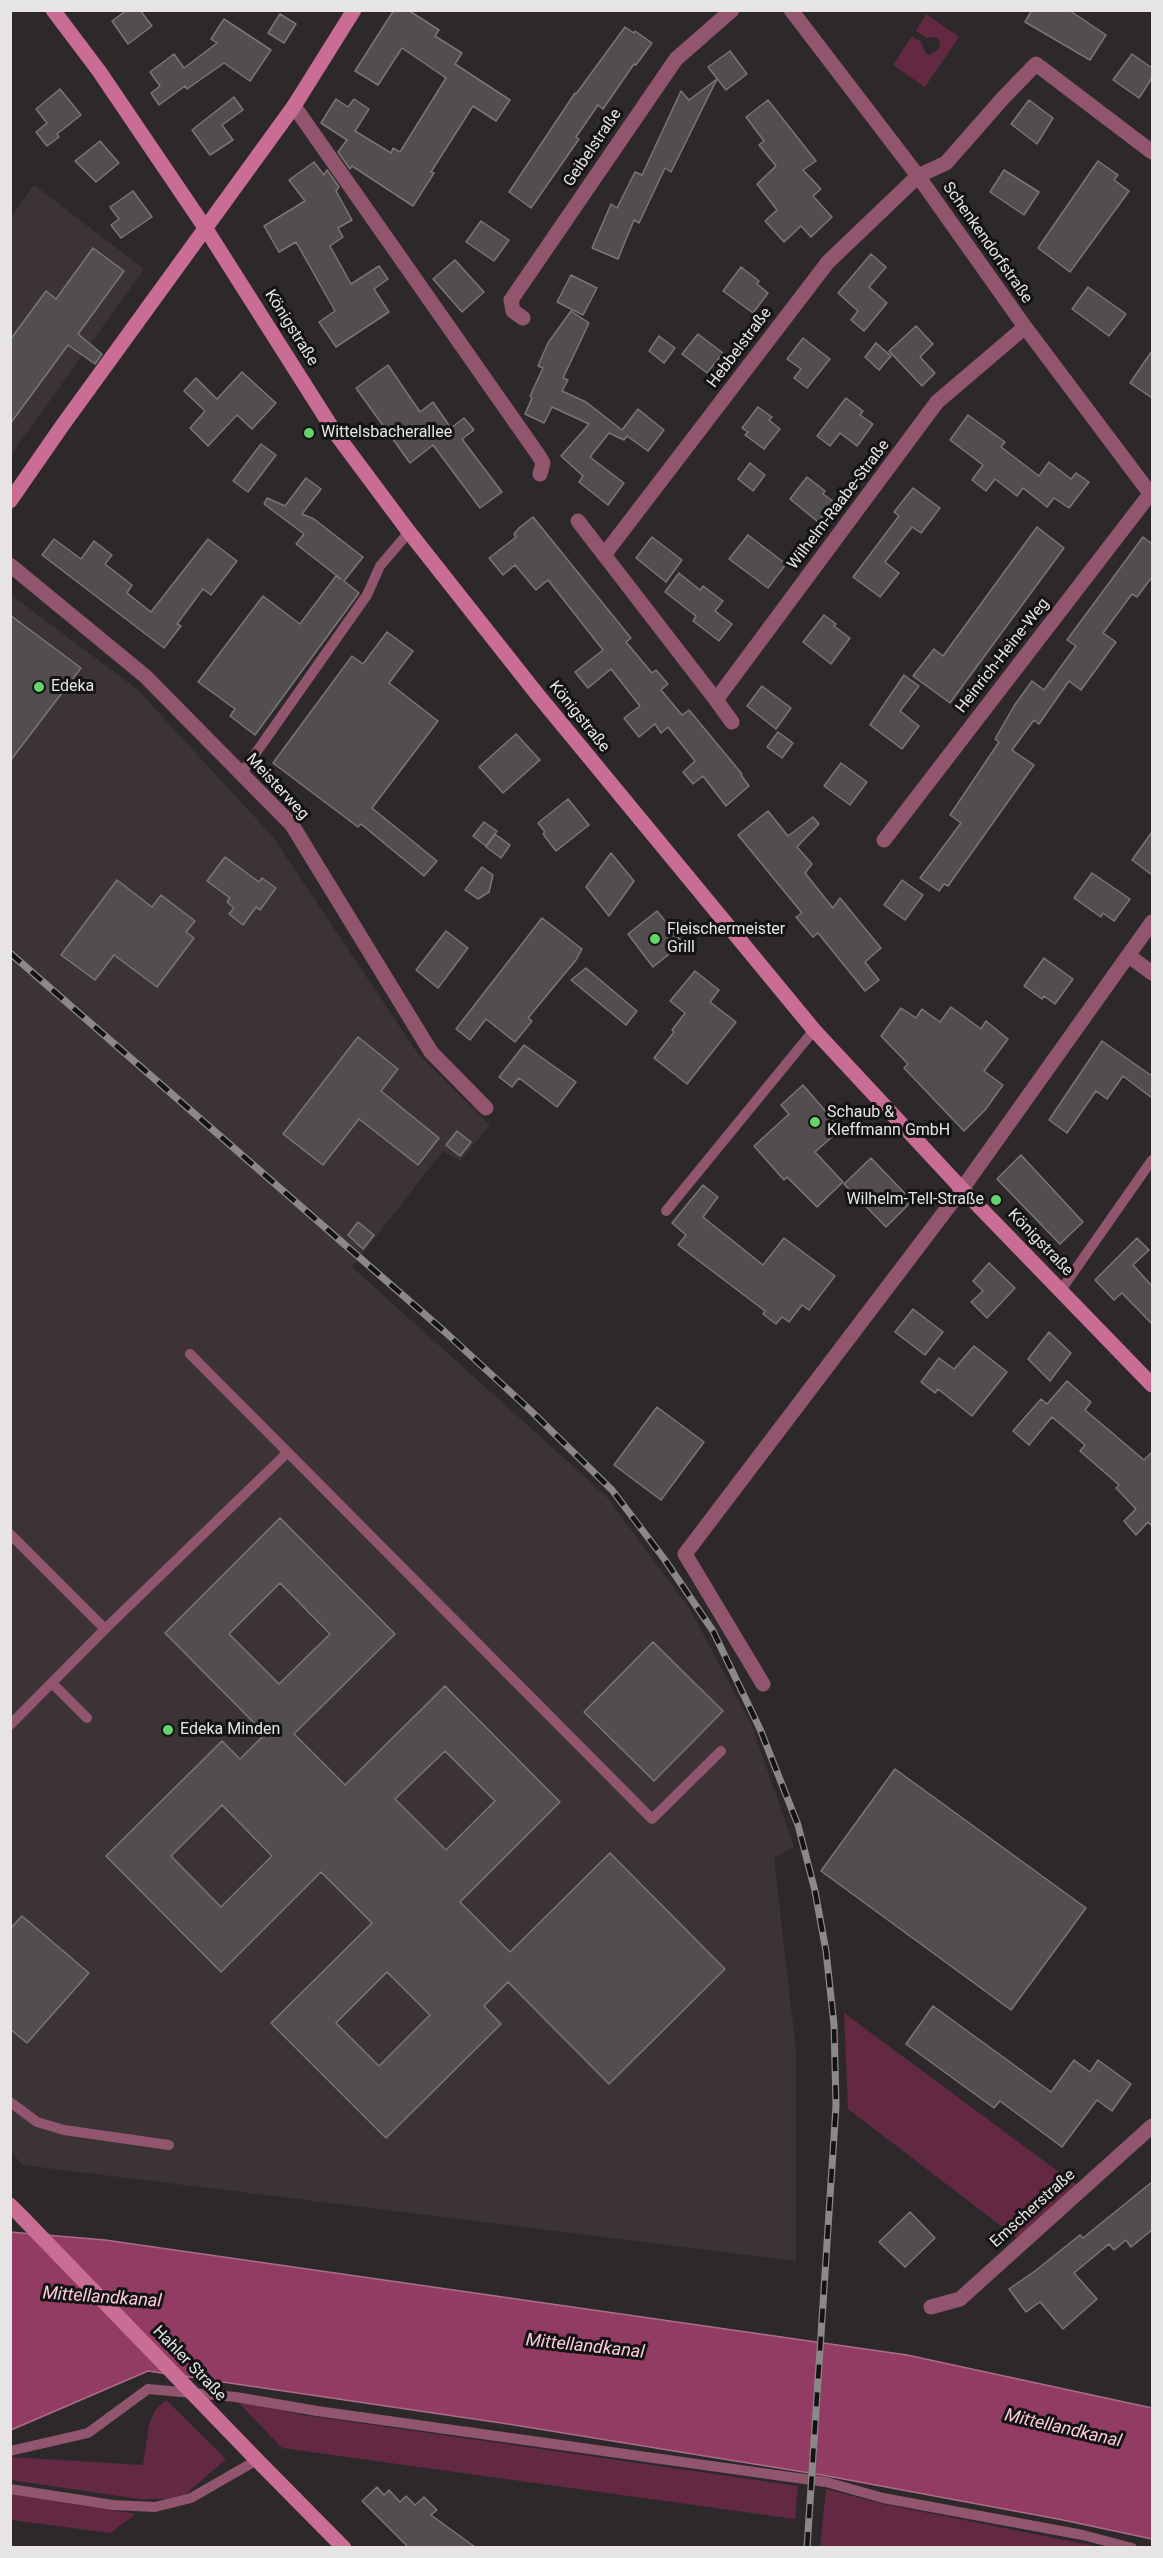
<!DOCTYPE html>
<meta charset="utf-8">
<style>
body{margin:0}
#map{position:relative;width:1163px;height:2558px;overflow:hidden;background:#2d292b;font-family:Roboto,sans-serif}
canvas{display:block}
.frame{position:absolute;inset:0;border:12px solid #e6e4e4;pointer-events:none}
</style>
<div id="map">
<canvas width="1163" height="2558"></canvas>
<div class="frame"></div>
</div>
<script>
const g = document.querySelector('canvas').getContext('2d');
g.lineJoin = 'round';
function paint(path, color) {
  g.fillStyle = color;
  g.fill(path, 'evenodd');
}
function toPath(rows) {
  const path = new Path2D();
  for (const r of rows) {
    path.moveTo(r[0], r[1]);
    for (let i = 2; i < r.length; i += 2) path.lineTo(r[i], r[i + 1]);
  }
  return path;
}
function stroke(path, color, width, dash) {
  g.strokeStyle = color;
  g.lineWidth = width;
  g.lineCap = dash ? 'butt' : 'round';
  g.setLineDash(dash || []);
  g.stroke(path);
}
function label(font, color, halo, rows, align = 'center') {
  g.font = font + ' Roboto,sans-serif';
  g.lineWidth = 6;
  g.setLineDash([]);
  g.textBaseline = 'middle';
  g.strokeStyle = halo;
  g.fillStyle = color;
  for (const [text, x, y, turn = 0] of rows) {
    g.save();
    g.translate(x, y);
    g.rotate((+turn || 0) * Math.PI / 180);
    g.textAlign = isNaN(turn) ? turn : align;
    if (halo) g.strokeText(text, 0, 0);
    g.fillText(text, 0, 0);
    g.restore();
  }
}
paint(toPath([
 [34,185,144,269,11,455,11,217],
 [10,594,137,689,273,837,418,1054,490,1125,460,1161,443,1151,352,1267,606,1496,690,1609,752,1726,794,1847,774,1858,796,2051,796,2261,23,2165,11,2152]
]), '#3c3336');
paint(toPath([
 [926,14,959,37,925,87,893,65,912,36,921,42,926,54,930,55,938,50,940,43,938,39,934,37,927,38,916,31],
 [844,2013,1078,2186,1017,2238,848,2109],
 [166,2400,226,2459,186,2494,167,2499,139,2499,11,2480,11,2457,143,2465,149,2424,155,2410],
 [236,2400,303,2415,798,2486,795,2519,282,2448],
 [826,2489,883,2504,1100,2547,820,2547],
 [10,2494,136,2514,110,2533,11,2520]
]), '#632842');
const water = toPath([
 [10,2232,105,2240,907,2355,1152,2408,1152,2539,1063,2520,822,2475,508,2424,148,2371,11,2430,10,2232]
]);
paint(water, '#923b63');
stroke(water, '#ab6e8a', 1.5);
const building = toPath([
 [127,10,140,10,152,26,128,44,112,21,127,10],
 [394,10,408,10,439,30,435,36,462,53,455,64,510,100,496,121,473,106,431,172,434,173,413,206,352,166,350,169,338,152,347,140,321,123,336,99,348,107,354,99,369,109,355,131,391,153,393,148,400,152,446,78,402,48,378,85,355,71,394,10],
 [1032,10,1069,10,1106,35,1090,60,1025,22,1032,10],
 [280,14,296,24,284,43,268,33,280,14],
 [224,19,271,50,250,81,224,63,187,89,185,86,159,105,151,93,160,86,150,72,174,54,184,68,217,43,211,39,224,19],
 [625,27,634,33,635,31,652,43,636,65,634,64,603,109,598,105,576,137,579,139,531,208,509,192,575,93,576,94,625,27],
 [730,51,747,74,726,90,708,67,730,51],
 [1132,54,1152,68,1152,78,1139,98,1113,80,1132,54],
 [717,79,671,172,665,168,639,223,634,220,618,259,592,248,611,204,617,208,635,172,642,175,681,91,689,100,717,79],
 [60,89,81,115,57,134,59,137,47,146,36,132,47,123,36,109,60,89],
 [234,97,243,110,222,125,233,140,210,155,192,130,234,97],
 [768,100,816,161,803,170,821,189,813,196,832,217,811,237,801,226,784,242,765,221,777,210,757,184,776,166,759,145,764,141,746,117,768,100],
 [1029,100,1053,118,1037,144,1011,124,1029,100],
 [100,141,119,163,96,182,75,161,100,141],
 [1098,161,1118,175,1114,180,1129,191,1070,272,1038,248,1098,161],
 [314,162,324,175,327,170,339,187,336,191,352,220,338,228,343,237,330,246,351,284,379,266,388,279,374,289,389,312,336,347,319,322,335,311,296,242,279,252,264,226,305,201,289,180,314,162],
 [1004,170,1039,192,1024,215,990,192,1004,170],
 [133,191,152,217,121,238,111,225,119,219,110,207,133,191],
 [481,221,509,240,494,261,466,242,481,221],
 [93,248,124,271,78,334,102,354,95,364,68,345,10,424,10,340,46,291,56,299,93,248],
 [871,254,886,267,869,287,887,303,864,331,851,320,858,311,838,293,871,254],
 [455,260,484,292,462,312,433,279,455,260],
 [741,267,759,281,757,284,768,293,753,313,723,291,741,267],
 [571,275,597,288,583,315,557,302,571,275],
 [1088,287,1126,314,1109,336,1072,309,1088,287],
 [571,311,589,323,563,378,568,380,562,391,586,402,622,430,638,409,664,430,648,451,627,436,624,440,609,433,590,457,624,483,608,505,579,482,583,476,561,456,589,424,552,407,544,423,525,414,532,398,530,396,543,368,538,366,548,343,571,311],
 [916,326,933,344,920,357,935,373,922,386,889,351,916,326],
 [698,334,723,353,707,373,682,354,698,334],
 [659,336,675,348,664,363,649,351,659,336],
 [803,338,830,359,807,388,794,378,801,369,787,359,803,338],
 [876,343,891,356,879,370,865,357,876,343],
 [1152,351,1152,398,1130,383,1152,351],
 [388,365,420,412,433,402,451,428,464,418,474,430,462,439,502,492,480,508,433,445,410,463,356,388,388,365],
 [242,372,276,403,252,429,237,415,208,446,190,428,205,411,184,391,196,378,217,399,242,372],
 [846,398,863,411,860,415,873,424,857,446,840,433,830,446,817,436,846,398],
 [758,407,772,417,769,420,780,429,764,449,745,435,748,432,742,428,758,407],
 [968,415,1005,442,1001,447,1039,476,1049,462,1071,479,1076,473,1089,482,1069,508,1054,498,1047,507,1023,488,1017,496,995,479,986,491,972,480,983,465,950,440,968,415],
 [261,444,276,455,248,492,233,481,261,444],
 [750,463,765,475,753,491,738,479,750,463],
 [807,477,825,491,823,494,834,502,818,522,790,499,807,477],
 [306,478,321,489,302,514,314,519,363,557,344,581,359,593,255,735,230,716,235,709,198,682,263,596,300,624,336,576,341,579,296,544,304,534,264,504,267,498,285,506,306,478],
 [913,488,940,508,921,533,912,527,885,562,899,573,880,597,853,577,899,516,894,512,913,488],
 [533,517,631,638,626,642,652,673,656,670,668,684,661,690,682,715,689,710,742,774,741,775,749,786,726,806,703,776,693,784,683,772,695,761,668,727,661,733,655,724,639,737,624,718,640,706,611,669,588,688,575,672,603,650,548,580,536,590,515,565,503,575,489,558,516,537,514,534,519,528,533,517],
 [1037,527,1064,548,950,703,913,676,934,649,943,656,1037,527],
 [748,535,786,564,768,588,729,559,748,535],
 [652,537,682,560,666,582,636,558,652,537],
 [1143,537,1152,544,1152,577,1137,597,1132,594,1103,633,1116,642,1081,690,1069,681,1039,724,1034,720,1012,750,1034,765,948,886,944,884,939,891,920,878,961,823,950,815,999,742,995,739,1014,706,1032,681,1044,690,1076,646,1067,640,1143,537],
 [54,539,81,559,94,541,112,555,105,564,132,585,127,593,151,612,208,539,237,561,211,595,203,589,177,624,181,626,164,648,42,555,54,539],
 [679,573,700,590,703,586,723,601,715,611,732,624,719,641,693,621,696,616,665,592,679,573],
 [10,615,81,668,10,761,10,615],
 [824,615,836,624,834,626,850,638,831,664,803,642,824,615],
 [387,632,413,651,389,683,438,721,372,808,437,861,424,876,361,824,358,827,273,763,352,656,363,664,387,632],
 [904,675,919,686,900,711,919,726,902,749,870,725,904,675],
 [762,686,791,708,776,729,747,706,762,686],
 [778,732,793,743,782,758,767,747,778,732],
 [516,734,540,760,503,793,479,767,516,734],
 [841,763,867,782,850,805,824,786,841,763],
 [568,799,589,825,556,851,543,834,545,832,538,823,568,799],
 [768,811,788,836,813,817,819,824,797,847,812,864,805,873,833,908,840,898,881,948,865,962,879,980,865,991,818,933,813,937,796,917,802,913,738,835,768,811],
 [484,822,497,831,486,846,473,836,484,822],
 [1152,832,1152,875,1132,860,1152,832],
 [495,834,510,845,501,858,486,847,495,834],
 [611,853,634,881,609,916,586,887,611,853],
 [225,857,259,882,262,878,276,888,260,910,256,907,243,925,229,914,234,908,227,902,230,898,207,881,225,857],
 [482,867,493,875,489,892,478,899,465,890,482,867],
 [1092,873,1130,899,1114,921,1103,913,1101,917,1074,898,1092,873],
 [117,880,152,907,161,895,195,921,186,932,194,938,157,987,114,955,95,980,61,955,117,880],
 [902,880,923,895,905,920,884,905,902,880],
 [657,911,683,943,653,967,628,934,657,911],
 [542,918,582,949,576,960,528,1018,532,1021,515,1042,486,1019,470,1040,456,1029,542,918],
 [446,931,468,948,438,988,416,970,446,931],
 [1044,958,1073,979,1055,1004,1044,996,1042,999,1024,986,1044,958],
 [586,968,637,1011,626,1025,571,980,586,968],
 [695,971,719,990,710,1002,736,1022,687,1084,654,1058,674,1032,672,1030,685,1013,670,1001,695,971],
 [951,1007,981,1029,986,1021,1008,1039,984,1071,1003,1085,985,1110,964,1131,904,1068,908,1064,881,1036,901,1008,916,1018,922,1009,940,1022,951,1007],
 [358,1037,398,1069,381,1091,439,1138,418,1165,359,1119,323,1165,283,1134,358,1037],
 [1102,1041,1152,1076,1152,1098,1123,1076,1107,1099,1096,1091,1067,1133,1049,1120,1102,1041],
 [524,1045,576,1082,557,1107,519,1078,512,1087,499,1077,524,1045],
 [803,1085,841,1129,815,1152,843,1182,817,1207,787,1177,784,1180,754,1146,789,1114,781,1105,803,1085],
 [457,1131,471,1142,460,1156,446,1145,457,1131],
 [1021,1155,1083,1222,1060,1244,997,1179,1021,1155],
 [871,1158,912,1201,886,1227,844,1184,871,1158],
 [703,1185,718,1197,703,1217,763,1265,784,1238,835,1276,809,1310,802,1305,789,1322,782,1317,776,1324,763,1314,765,1311,678,1245,686,1235,672,1223,703,1185],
 [358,1222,374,1235,363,1249,348,1235,358,1222],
 [1137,1238,1149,1250,1133,1265,1152,1286,1152,1324,1122,1293,1114,1300,1095,1280,1137,1238],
 [989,1263,1015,1288,987,1318,971,1302,983,1291,973,1281,989,1263],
 [913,1309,943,1332,925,1355,895,1332,913,1309],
 [1049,1332,1071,1353,1050,1381,1028,1359,1049,1332],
 [974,1346,1007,1372,972,1416,938,1389,935,1393,921,1382,939,1358,954,1369,974,1346],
 [1067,1381,1091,1402,1085,1410,1144,1460,1152,1452,1152,1526,1148,1522,1136,1535,1124,1521,1136,1509,1116,1488,1119,1485,1080,1451,1085,1445,1052,1417,1029,1445,1013,1431,1041,1399,1047,1404,1067,1381],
 [657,1407,704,1442,661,1500,614,1465,657,1407],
 [280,1518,395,1634,294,1734,345,1785,445,1686,560,1802,460,1902,510,1952,610,1853,725,1969,609,2084,508,1982,484,2006,501,2024,386,2138,271,2023,372,1923,321,1872,221,1972,106,1856,222,1741,240,1759,265,1734,165,1633,280,1518],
 [280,1583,330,1634,279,1684,229,1634,280,1583],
 [445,1751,495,1801,446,1850,395,1799,445,1751],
 [222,1805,272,1856,221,1907,171,1856,222,1805],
 [387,1972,430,2015,379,2066,336,2023,387,1972],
 [653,1642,723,1711,654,1781,584,1712,653,1642],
 [895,1769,1086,1908,1011,2010,821,1871,895,1769],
 [22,1916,89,1973,27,2043,10,2029,10,1929,22,1916],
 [933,2006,1051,2092,1074,2060,1090,2072,1098,2060,1131,2084,1112,2111,1097,2100,1062,2147,1000,2101,994,2108,906,2044,933,2006],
 [1152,2182,1152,2230,1131,2247,1126,2240,1114,2250,1109,2244,1074,2273,1097,2299,1063,2329,1040,2302,1026,2312,1009,2289,1035,2271,1080,2235,1083,2238,1152,2182],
 [910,2212,935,2238,905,2267,879,2242,910,2212],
 [377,2487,384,2495,389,2490,400,2502,406,2496,415,2505,424,2497,437,2510,431,2515,475,2547,408,2547,362,2501,377,2487]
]);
paint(building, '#524e50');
stroke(building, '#7a7678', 1.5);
stroke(toPath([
 [241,774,367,595,380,566,409,532],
 [666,1211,814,1030],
 [1061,1290,1152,1160],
 [190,1354,652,1819,721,1751],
 [10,1534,105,1629],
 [52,1683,87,1718],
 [10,1725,105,1629,287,1453],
 [10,2102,37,2122,64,2130,169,2145],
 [10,2451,88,2433,148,2389,236,2397,317,2411,826,2482,883,2498,1083,2535,1132,2548],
 [10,2489,113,2505,155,2507,191,2498,257,2460]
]), '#91566e', 10);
stroke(toPath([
 [791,10,918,176,1025,327,1152,496],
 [294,106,539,456,543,463,540,474],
 [523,318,513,311,511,300,676,59,732,10],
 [578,521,716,700],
 [604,555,828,262,918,176,946,163,1003,98,1036,64,1152,152],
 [10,565,145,676,292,825,431,1052,486,1108],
 [732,722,716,700,937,402,1025,327],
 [884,840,1150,494],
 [1129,956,1152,973],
 [763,1684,685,1554,962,1189,1152,922],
 [931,2307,960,2299,1152,2126]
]), '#91566e', 15);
stroke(toPath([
 [53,10,99,71,206,229,336,434,409,532,537,694,814,1030,962,1189,1152,1385],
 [10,501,62,426,294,106,354,10],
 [10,2205,22,2217],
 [257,2460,344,2548]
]), '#ca6d94', 15);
const rail = toPath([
 [10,953,445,1332,530,1410,612,1490,665,1560,713,1631,760,1729,798,1825,815,1891,826,1951,834,2025,836,2106,807,2548]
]);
stroke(rail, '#8b8889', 7);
stroke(rail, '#141313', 4.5, [14]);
stroke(toPath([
 [22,2217,257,2460]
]), '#ca6d94', 15);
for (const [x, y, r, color] of [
 [309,433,6,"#64d468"],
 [39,687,6,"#64d468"],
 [655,939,6,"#64d468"],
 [815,1122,6,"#64d468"],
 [996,1200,6,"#64d468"],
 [168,1730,6,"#64d468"]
]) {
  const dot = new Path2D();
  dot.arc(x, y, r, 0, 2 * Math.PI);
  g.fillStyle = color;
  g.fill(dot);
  stroke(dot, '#141313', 2);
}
label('16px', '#e6e4e4', '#141313', [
 ["Geibelstraße",593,148,-56],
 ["Schenkendorfstraße",987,243,55],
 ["Königstraße",291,328,58],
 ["Hebbelstraße",740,348,-53],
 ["Wilhelm-Raabe-Straße",839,505,-53],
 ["Heinrich-Heine-Weg",1003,656,-52],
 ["Königstraße",579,717,51],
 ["Meisterweg",277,787,47],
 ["Königstraße",1040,1243,46],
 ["Emscherstraße",1033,2209,-42],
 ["Hahler Straße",189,2364,46]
]);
label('16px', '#e6e4e4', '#141313', [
 ["Wittelsbacherallee",321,433],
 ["Edeka",51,687],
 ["Fleischermeister",667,930],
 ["Grill",667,948],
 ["Schaub &",827,1113],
 ["Kleffmann GmbH",827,1131],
 ["Wilhelm-Tell-Straße",984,1200,"right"],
 ["Edeka Minden",180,1730]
], 'left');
label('italic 18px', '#fdcadd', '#141313', [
 ["Mittellandkanal",102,2298,4],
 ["Mittellandkanal",585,2347,6],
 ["Mittellandkanal",1063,2429,13]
]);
</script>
